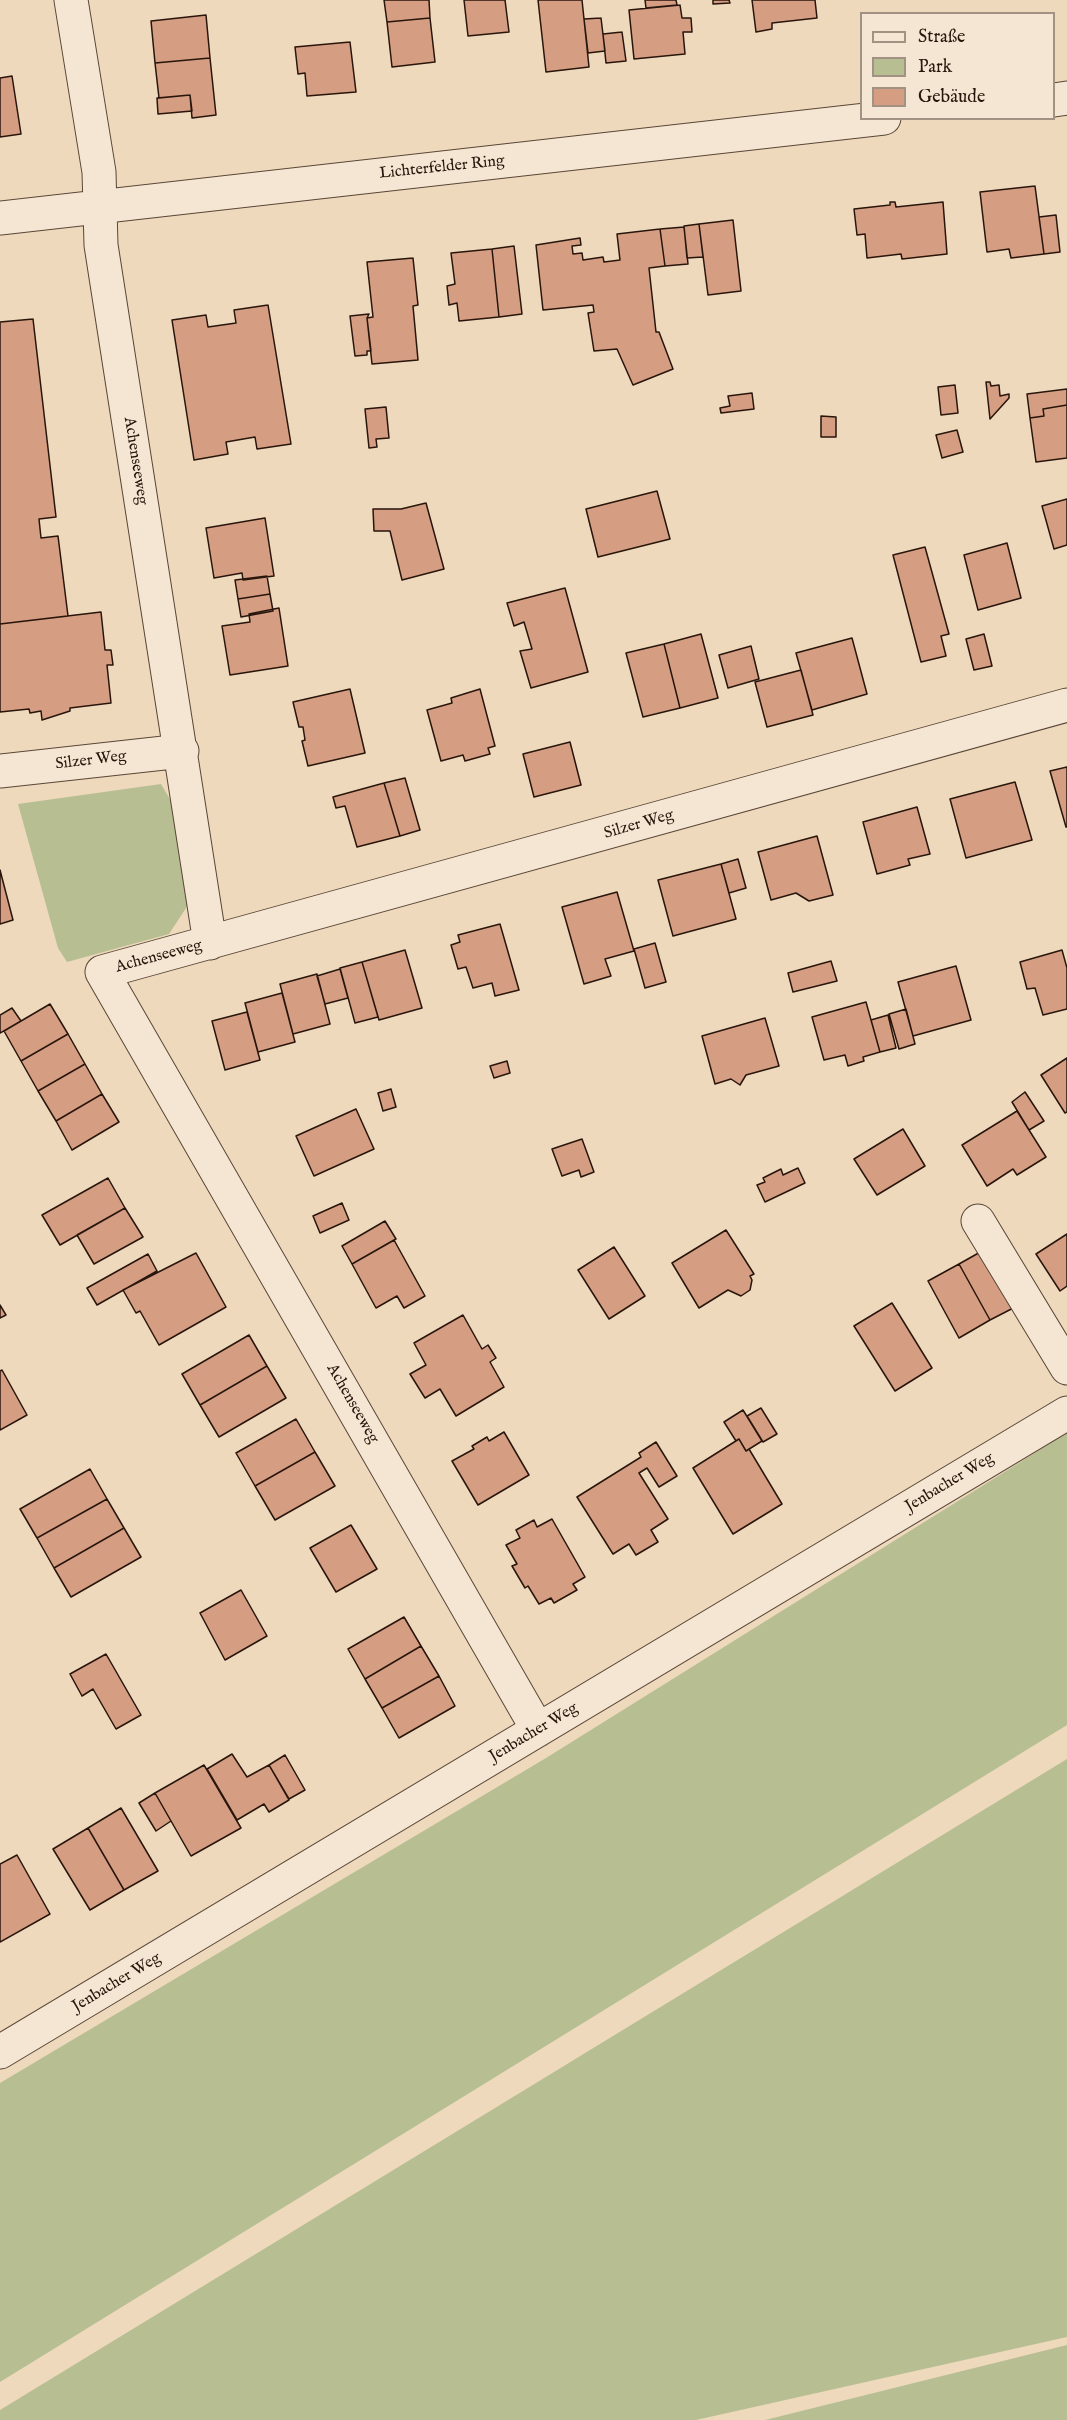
<!DOCTYPE html>
<meta charset="utf-8">
<style>
body{margin:0}
#map{position:relative;width:1067px;height:2420px;overflow:hidden;background:#eed9bc;font-family:"IM FELL English",serif}
canvas{display:block}
.legend{position:absolute;left:860px;top:12px;width:195px;height:108px;box-sizing:border-box;background:#f4e6d3;border:2px solid #a29283;margin:0;padding:8px 10px;list-style:none;font-size:18px;color:#28150b}
.legend li{display:flex;align-items:center;gap:12px;height:30px}
.legend b{width:30px;border:2px solid #a29283}
</style>
<div id="map">
<canvas width="1067" height="2420"></canvas>
<ul class="legend">
<li><b style="height:8px;background:#f4e6d3"></b>Straße</li>
<li><b style="height:16px;background:#b7bf92"></b>Park</li>
<li><b style="height:16px;background:#d59d82"></b>Gebäude</li>
</ul>
</div>
<script>
const g = document.querySelector('canvas').getContext('2d');
g.lineJoin = 'round';
function paint(path, color) {
  g.fillStyle = color;
  g.fill(path, 'evenodd');
}
function toPath(rows) {
  const path = new Path2D();
  for (const r of rows) {
    path.moveTo(r[0], r[1]);
    for (let i = 2; i < r.length; i += 2) path.lineTo(r[i], r[i + 1]);
  }
  return path;
}
function stroke(path, color, width, dash) {
  g.strokeStyle = color;
  g.lineWidth = width;
  g.lineCap = dash ? 'butt' : 'round';
  g.setLineDash(dash || []);
  g.stroke(path);
}
function label(font, color, halo, rows, align = 'center') {
  g.font = font + ' "IM FELL English",serif';
  g.lineWidth = 5;
  g.setLineDash([]);
  g.textBaseline = 'middle';
  g.strokeStyle = halo;
  g.fillStyle = color;
  for (const [text, x, y, turn = 0] of rows) {
    g.save();
    g.translate(x, y);
    g.rotate((+turn || 0) * Math.PI / 180);
    g.textAlign = isNaN(turn) ? turn : align;
    if (halo) g.strokeText(text, 0, 0);
    g.fillText(text, 0, 0);
    g.restore();
  }
}
paint(toPath([
 [161,784,171,801,188,905,169,934,67,962,58,948,18,804],
 [1067,1433,1067,1725,0,2382,0,2083,546,1758],
 [1067,1759,1067,2337,696,2420,0,2420,0,2410],
 [1067,2345,1067,2420,765,2420]
]), '#b7bf92');
const building = toPath([
 [384,0,429,0,430,18,387,22,384,0],
 [464,0,505,0,509,32,468,36,464,0],
 [538,0,582,0,589,67,546,72,538,0],
 [645,0,676,0,677,5,646,8,645,0],
 [713,0,729,0,730,3,713,4,713,0],
 [752,0,815,0,817,18,772,23,772,29,756,32,752,0],
 [680,5,682,18,691,18,692,32,683,32,685,54,634,59,629,10,680,5],
 [206,15,210,58,155,63,151,21,206,15],
 [430,18,435,62,392,67,387,22,430,18],
 [601,18,605,51,588,53,584,19,601,18],
 [622,32,626,61,606,63,603,34,622,32],
 [350,42,356,92,307,96,305,73,298,74,295,47,350,42],
 [210,58,216,115,192,118,190,95,159,98,155,63,210,58],
 [12,76,21,134,0,137,0,78,12,76],
 [190,95,192,111,158,114,157,98,190,95],
 [1035,186,1044,254,1011,258,1009,249,987,252,980,192,1035,186],
 [890,202,895,202,896,207,943,202,947,254,902,259,901,254,867,258,865,234,857,235,854,209,890,205,890,202],
 [1056,215,1060,252,1044,254,1039,217,1056,215],
 [733,220,741,291,708,295,699,224,733,220],
 [699,224,703,257,687,258,684,226,699,224],
 [684,227,688,264,665,266,660,229,684,227],
 [660,229,665,266,649,268,656,332,659,332,673,369,633,385,617,349,594,351,588,313,594,312,593,305,543,310,536,245,580,238,581,245,572,246,573,254,582,253,583,260,603,257,604,262,620,260,617,234,660,229],
 [514,246,522,314,499,317,492,249,514,246],
 [492,249,499,317,459,321,457,303,449,305,447,286,455,284,451,253,492,249],
 [413,258,418,305,413,306,418,360,372,364,367,318,373,317,367,262,413,258],
 [268,305,291,444,257,449,255,437,226,442,228,454,194,460,172,320,206,315,208,327,236,323,234,310,268,305],
 [369,314,367,318,371,351,367,351,367,355,355,356,350,316,369,314],
 [33,319,56,517,39,519,41,538,58,536,68,616,0,624,0,322,33,319],
 [986,382,990,382,991,386,999,385,1000,396,1009,394,1009,398,990,419,986,382],
 [955,385,958,413,941,415,938,387,955,385],
 [1067,389,1067,405,1043,409,1044,416,1030,418,1027,394,1067,389],
 [752,393,754,409,721,413,720,408,730,406,728,396,752,393],
 [1067,405,1067,458,1036,462,1030,418,1044,416,1043,409,1067,405],
 [386,407,389,438,376,439,377,447,369,448,365,409,386,407],
 [821,416,836,417,836,437,821,437,821,416],
 [957,430,963,452,942,458,936,435,957,430],
 [657,491,670,539,598,557,586,509,657,491],
 [1067,499,1067,545,1054,549,1042,506,1067,499],
 [426,503,444,569,402,580,390,531,374,531,373,509,401,509,426,503],
 [265,518,274,576,243,580,242,573,214,578,206,528,265,518],
 [1007,543,1021,598,978,610,964,555,1007,543],
 [925,547,949,634,941,636,946,656,921,662,893,555,925,547],
 [267,576,270,594,238,599,235,580,267,576],
 [565,588,588,672,531,688,520,651,532,649,524,622,514,626,507,603,565,588],
 [270,594,273,611,241,617,238,599,270,594],
 [279,608,288,666,230,675,222,626,250,622,249,614,279,608],
 [101,612,105,650,111,650,113,665,107,665,111,703,70,708,70,711,42,720,41,711,30,713,29,709,0,712,0,624,101,612],
 [701,634,718,698,680,708,664,644,701,634],
 [984,634,992,666,974,670,966,639,984,634],
 [852,638,867,694,812,710,796,653,852,638],
 [664,644,680,708,643,717,626,653,664,644],
 [751,646,759,679,728,688,719,655,751,646],
 [801,670,813,715,767,727,755,682,801,670],
 [350,689,365,753,308,766,302,741,305,740,303,727,299,727,293,702,350,689],
 [480,689,495,746,488,748,490,754,465,761,463,755,441,761,427,710,452,703,451,698,480,689],
 [570,742,581,785,534,797,523,754,570,742],
 [1067,767,1067,827,1066,827,1050,771,1067,767],
 [405,778,420,830,400,836,384,783,405,778],
 [1015,782,1032,840,966,858,950,799,1015,782],
 [384,783,400,836,357,847,345,806,336,808,333,797,384,783],
 [917,807,930,854,908,859,910,865,877,874,863,822,917,807],
 [817,836,833,895,809,901,796,893,771,900,758,852,817,836],
 [738,859,746,888,729,893,721,864,738,859],
 [721,864,736,919,673,936,658,880,721,864],
 [0,870,13,920,0,924,0,870],
 [617,892,634,951,605,959,611,976,584,984,562,907,617,892],
 [500,924,519,990,495,996,492,983,473,988,466,967,458,969,451,945,460,942,458,935,500,924],
 [655,943,666,982,645,988,634,949,655,943],
 [405,950,422,1008,379,1020,362,962,405,950],
 [1062,950,1067,968,1067,1009,1043,1015,1035,988,1027,989,1020,962,1062,950],
 [831,961,837,981,793,992,788,973,831,961],
 [362,962,378,1017,355,1023,340,968,362,962],
 [956,966,971,1020,913,1036,898,982,956,966],
 [340,969,348,998,325,1004,317,976,340,969],
 [317,974,330,1024,293,1034,280,984,317,974],
 [282,993,295,1042,258,1052,245,1003,282,993],
 [866,1002,880,1052,863,1057,864,1061,848,1066,845,1055,824,1060,812,1017,866,1002],
 [50,1004,68,1034,21,1061,4,1031,50,1004],
 [12,1008,21,1021,0,1033,0,1015,12,1008],
 [906,1009,915,1044,899,1049,889,1014,906,1009],
 [247,1012,260,1060,225,1070,212,1021,247,1012],
 [888,1015,896,1048,880,1052,871,1020,888,1015],
 [765,1018,779,1066,746,1075,740,1085,731,1079,715,1084,702,1036,765,1018],
 [68,1034,85,1064,38,1091,21,1061,68,1034],
 [1067,1058,1067,1112,1065,1113,1041,1075,1067,1058],
 [507,1061,510,1073,494,1078,490,1066,507,1061],
 [85,1064,102,1094,56,1121,38,1091,85,1064],
 [391,1089,396,1107,383,1111,378,1093,391,1089],
 [1025,1092,1044,1121,1029,1130,1012,1102,1025,1092],
 [102,1094,119,1122,72,1150,56,1121,102,1094],
 [356,1109,374,1149,314,1176,296,1136,356,1109],
 [1017,1111,1046,1157,1017,1175,1013,1169,987,1186,962,1145,1017,1111],
 [903,1129,925,1166,877,1195,854,1159,903,1129],
 [582,1139,594,1172,581,1177,579,1170,562,1176,552,1149,582,1139],
 [798,1168,805,1183,765,1202,757,1185,765,1182,763,1178,781,1169,783,1175,798,1168],
 [108,1178,125,1208,60,1245,42,1215,108,1178],
 [342,1203,349,1220,320,1233,313,1216,342,1203],
 [125,1208,143,1237,94,1264,77,1235,125,1208],
 [385,1221,396,1239,352,1264,342,1246,385,1221],
 [726,1230,754,1274,750,1276,752,1280,750,1290,741,1296,728,1290,699,1308,672,1263,726,1230],
 [1067,1234,1067,1286,1060,1291,1036,1254,1067,1234],
 [394,1240,425,1296,404,1308,397,1296,376,1308,352,1264,394,1240],
 [991,1246,1023,1303,990,1320,959,1264,991,1246],
 [614,1247,645,1296,609,1319,578,1270,614,1247],
 [196,1253,226,1307,159,1345,140,1311,136,1313,123,1290,196,1253],
 [148,1254,157,1271,97,1305,87,1288,148,1254],
 [959,1264,990,1320,959,1338,928,1281,959,1264],
 [892,1303,932,1368,895,1391,854,1326,892,1303],
 [0,1305,6,1315,0,1318,0,1305],
 [463,1315,482,1349,488,1345,496,1358,490,1362,504,1387,456,1416,440,1389,425,1398,410,1374,426,1365,414,1343,463,1315],
 [249,1335,267,1366,200,1405,182,1374,249,1335],
 [267,1366,286,1398,219,1437,200,1405,267,1366],
 [2,1370,27,1415,0,1430,0,1371,2,1370],
 [761,1408,777,1434,763,1442,747,1416,761,1408],
 [743,1410,762,1441,746,1451,739,1439,736,1441,724,1422,743,1410],
 [296,1419,315,1452,255,1486,236,1453,296,1419],
 [504,1432,529,1475,478,1505,452,1461,474,1449,472,1446,487,1437,489,1441,504,1432],
 [739,1439,746,1451,749,1449,782,1504,733,1534,693,1468,739,1439],
 [656,1442,677,1476,659,1487,647,1468,639,1473,668,1519,651,1530,658,1542,636,1555,629,1544,613,1554,577,1497,641,1457,639,1453,656,1442],
 [315,1452,335,1486,275,1520,255,1486,315,1452],
 [90,1469,107,1499,37,1538,20,1509,90,1469],
 [107,1499,124,1528,54,1568,37,1538,107,1499],
 [552,1519,585,1577,573,1584,577,1590,554,1603,551,1598,539,1604,528,1586,525,1588,512,1566,517,1564,506,1545,520,1538,516,1530,534,1520,537,1527,552,1519],
 [351,1525,377,1569,336,1592,310,1548,351,1525],
 [124,1528,141,1557,71,1597,54,1568,124,1528],
 [241,1590,267,1636,225,1660,200,1613,241,1590],
 [404,1617,421,1646,365,1679,348,1649,404,1617],
 [421,1646,439,1676,382,1708,365,1679,421,1646],
 [106,1654,141,1715,116,1729,93,1689,82,1696,70,1674,106,1654],
 [439,1676,455,1706,399,1738,382,1708,439,1676],
 [232,1754,247,1777,269,1765,289,1800,269,1812,264,1804,237,1820,207,1769,232,1754],
 [285,1755,305,1790,289,1799,269,1765,285,1755],
 [204,1765,241,1828,191,1856,155,1793,204,1765],
 [155,1793,171,1821,156,1831,139,1803,155,1793],
 [121,1808,158,1871,124,1890,88,1828,121,1808],
 [88,1828,124,1890,90,1910,53,1849,88,1828],
 [17,1855,50,1914,0,1942,0,1864,17,1855]
]);
paint(building, '#d59d82');
stroke(building, '#28150b', 1.5);
const minor = toPath([
 [71,0,99,172,101,245,210,943],
 [1054,100,1067,98],
 [0,218,884,118],
 [0,771,182,751],
 [978,1221,1067,1368],
 [538,1730,102,972,1067,705],
 [0,2052,1067,1413]
]);
stroke(minor, '#5a4637', 35);
stroke(minor, '#f4e6d3', 33);
label('16px', '#28150b', '#f4e6d3', [
 ["Lichterfelder Ring",442,168,-6],
 ["Achenseeweg",135,461,81],
 ["Silzer Weg",91,761,-7],
 ["Silzer Weg",639,825,-16],
 ["Achenseeweg",159,957,-15],
 ["Achenseeweg",352,1404,60],
 ["Jenbacher Weg",950,1483,-31],
 ["Jenbacher Weg",534,1733,-31],
 ["Jenbacher Weg",117,1983,-31]
]);
</script>
